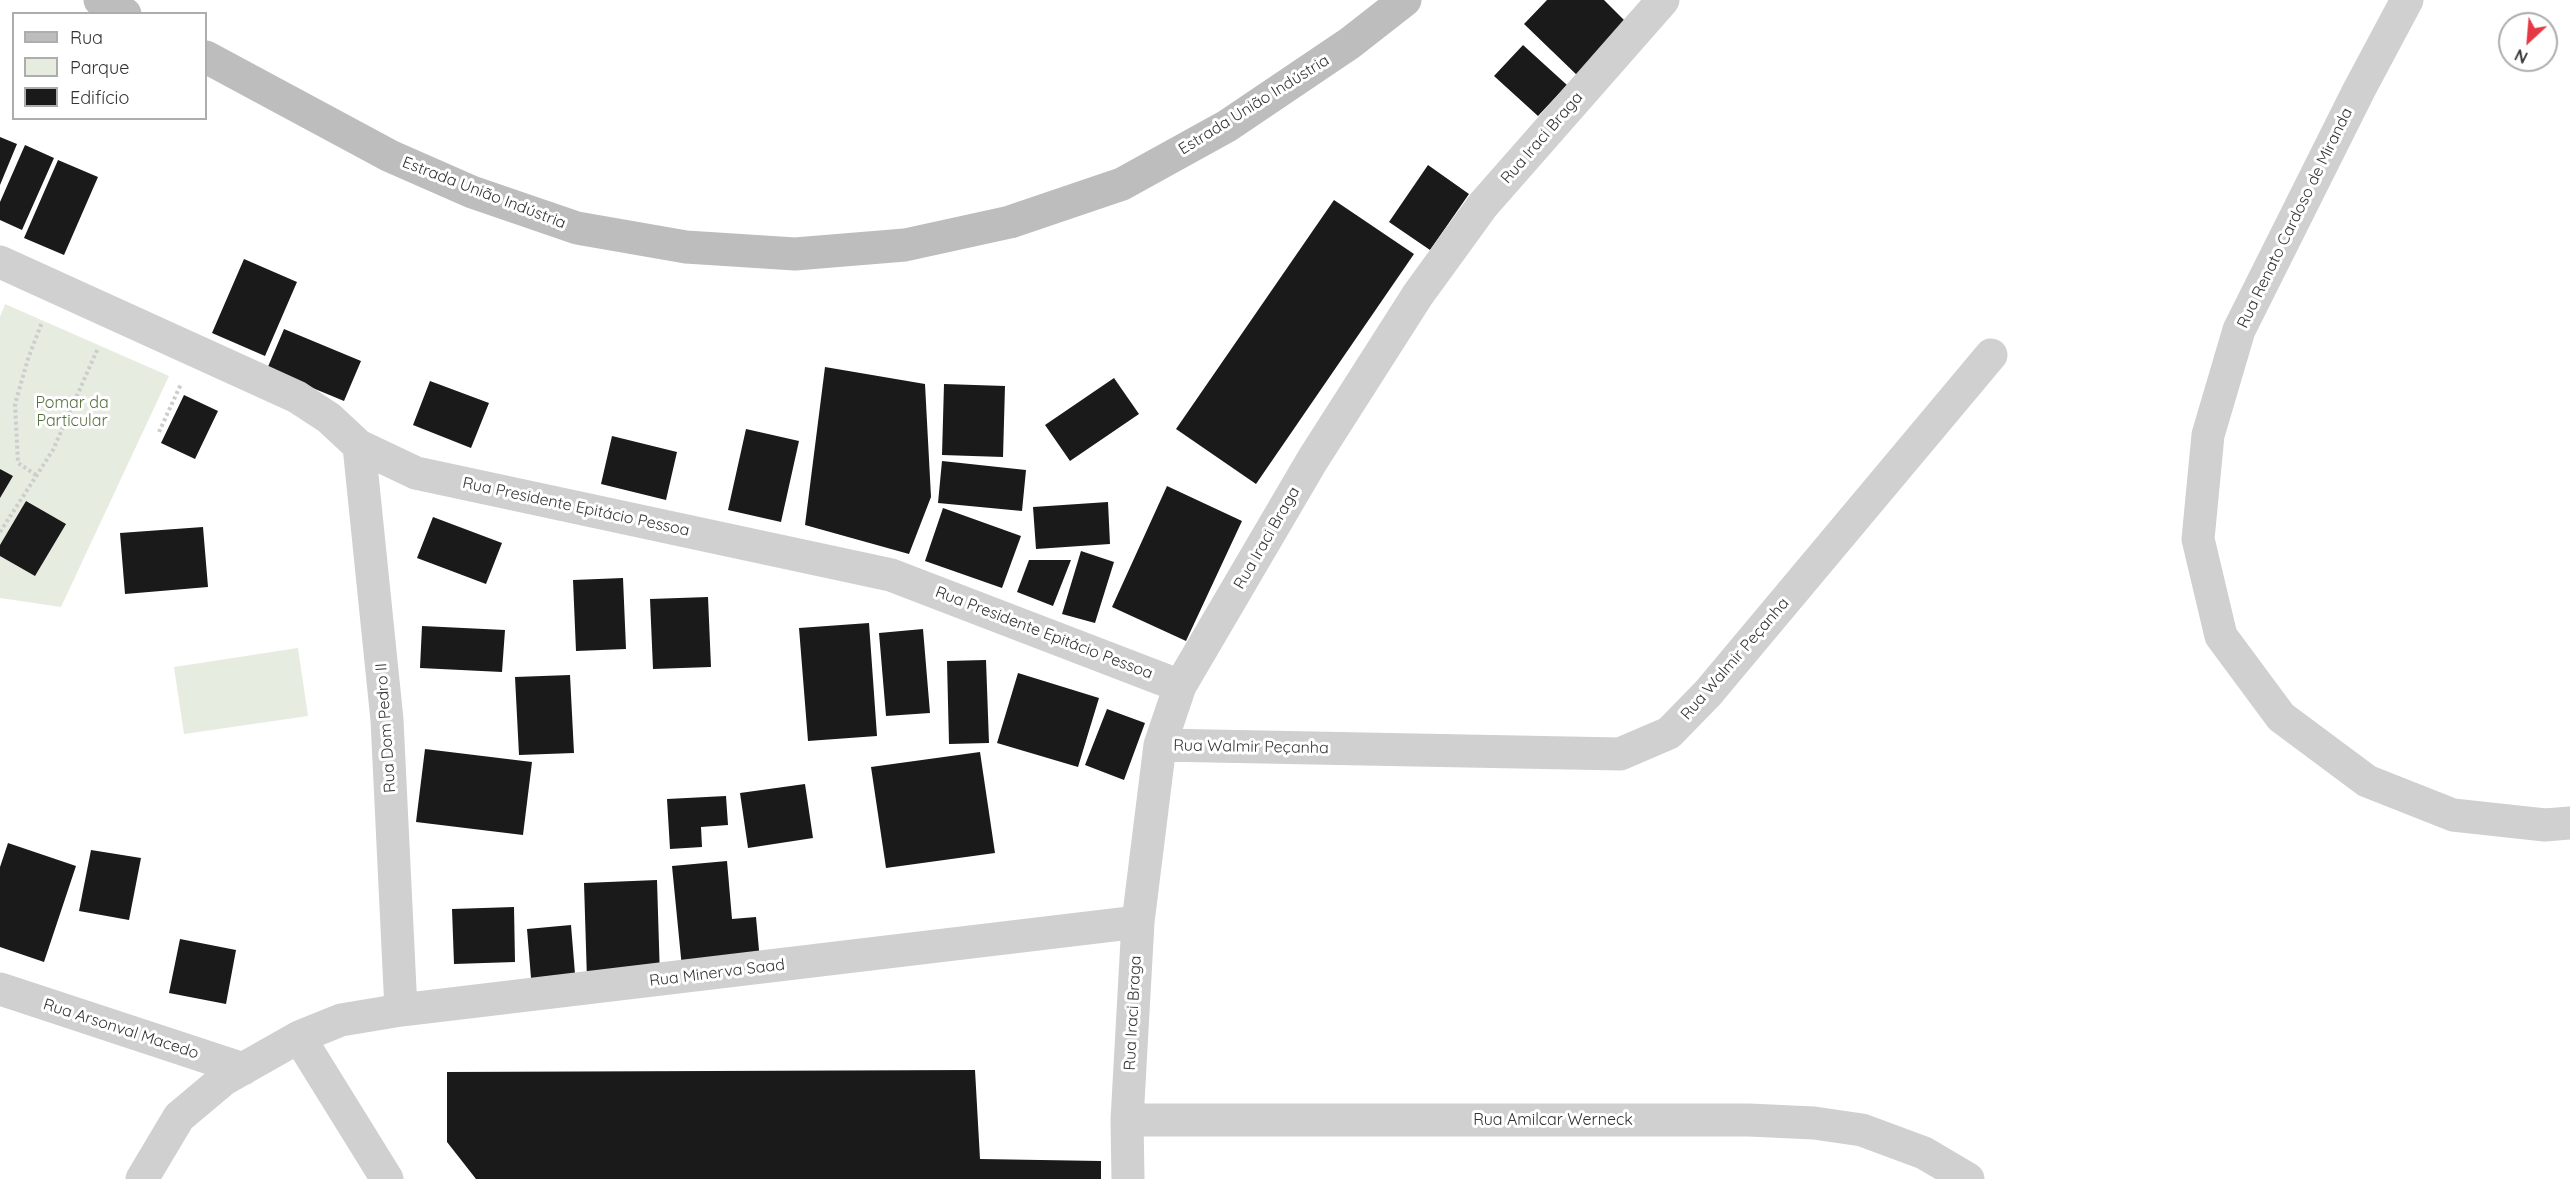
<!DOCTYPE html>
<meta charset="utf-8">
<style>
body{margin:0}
#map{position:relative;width:2570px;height:1179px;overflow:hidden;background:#fff;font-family:Quicksand,sans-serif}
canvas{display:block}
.legend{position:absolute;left:12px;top:12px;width:195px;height:108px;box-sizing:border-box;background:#fff;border:2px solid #adadad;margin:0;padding:8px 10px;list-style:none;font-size:18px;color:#333}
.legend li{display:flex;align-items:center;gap:12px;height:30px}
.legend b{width:30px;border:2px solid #adadad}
.north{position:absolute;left:2498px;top:12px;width:60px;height:60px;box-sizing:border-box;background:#fff;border:2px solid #adadad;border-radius:50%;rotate:206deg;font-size:16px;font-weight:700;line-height:24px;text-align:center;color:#333}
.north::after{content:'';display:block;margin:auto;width:21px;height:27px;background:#e63946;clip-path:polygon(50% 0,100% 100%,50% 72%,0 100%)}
</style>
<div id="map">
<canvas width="2570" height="1179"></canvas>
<ul class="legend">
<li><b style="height:8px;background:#bdbdbd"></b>Rua</li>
<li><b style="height:16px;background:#e6ecdf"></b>Parque</li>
<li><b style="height:16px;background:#1a1a1a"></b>Edifício</li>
</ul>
<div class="north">N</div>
</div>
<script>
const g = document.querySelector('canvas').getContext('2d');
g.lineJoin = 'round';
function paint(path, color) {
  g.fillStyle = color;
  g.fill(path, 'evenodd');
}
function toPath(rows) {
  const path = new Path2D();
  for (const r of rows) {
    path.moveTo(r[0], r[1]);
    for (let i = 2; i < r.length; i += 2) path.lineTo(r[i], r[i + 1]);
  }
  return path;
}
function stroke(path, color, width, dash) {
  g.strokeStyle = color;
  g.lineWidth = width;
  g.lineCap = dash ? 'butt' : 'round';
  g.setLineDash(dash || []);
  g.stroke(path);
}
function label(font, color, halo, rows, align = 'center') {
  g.font = font + ' Quicksand,sans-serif';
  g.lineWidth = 6;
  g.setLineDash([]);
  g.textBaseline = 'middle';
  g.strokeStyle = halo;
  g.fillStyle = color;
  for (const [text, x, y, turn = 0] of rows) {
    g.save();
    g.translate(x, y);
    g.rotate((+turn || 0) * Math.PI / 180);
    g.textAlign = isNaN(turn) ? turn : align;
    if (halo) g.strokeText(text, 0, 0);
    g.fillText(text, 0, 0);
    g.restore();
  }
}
paint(toPath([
 [5,304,169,376,61,607,0,598,0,317],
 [298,648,308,716,184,734,174,667]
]), '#e6ecdf');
paint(toPath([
 [1547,0,1604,0,1630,26,1580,78,1524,24],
 [1523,45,1567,85,1538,116,1494,76],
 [0,137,17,144,0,185],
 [25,145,54,158,22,230,0,220,0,202],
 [58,160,98,177,64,255,24,238],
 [1428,165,1469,194,1430,250,1389,222],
 [1334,200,1414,254,1256,484,1176,429],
 [244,259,297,282,265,356,212,333],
 [284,329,361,361,344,401,267,369],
 [825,367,925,384,931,497,909,554,805,525],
 [1114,378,1139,414,1070,461,1045,425],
 [430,381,489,403,471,448,413,425],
 [944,384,1005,386,1003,457,942,455],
 [184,395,218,411,195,459,161,443],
 [746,429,799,441,781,522,728,510],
 [612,436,677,452,666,500,601,484],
 [942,461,1026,470,1022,511,938,503],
 [0,469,13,476,0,498],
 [1167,486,1242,521,1186,641,1112,607],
 [26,501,66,524,35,576,0,556,0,545],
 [1108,502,1110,544,1036,549,1033,507],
 [943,508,1021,536,1002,588,925,561],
 [433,517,502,543,486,584,417,558],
 [203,527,208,587,125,594,120,533],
 [1081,551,1114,562,1095,623,1062,614],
 [1029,560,1071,560,1053,606,1017,592],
 [623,578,626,649,576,651,573,580],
 [708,597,711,667,653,669,650,599],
 [869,623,877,736,808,741,799,628],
 [422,626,505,630,502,672,420,668],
 [923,629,930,713,886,716,879,633],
 [986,660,989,743,949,744,947,661],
 [1018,673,1099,698,1078,767,997,743],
 [570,675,574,753,519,755,515,677],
 [1107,709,1145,723,1124,780,1085,765],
 [425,749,532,762,523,835,416,822],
 [980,752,995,853,886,868,871,767],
 [805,784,813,838,748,848,740,793],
 [726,796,728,825,701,827,702,847,670,849,667,799],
 [8,843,76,866,44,962,0,947,0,867],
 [91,850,141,858,129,920,79,911],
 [727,861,732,919,756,917,760,961,682,968,672,866],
 [657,880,660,978,587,980,584,883],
 [514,907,515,962,454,964,452,909],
 [571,925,576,986,532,990,527,929],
 [180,939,236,950,226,1004,169,993],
 [975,1070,980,1159,1101,1161,1101,1179,476,1179,447,1142,447,1072]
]), '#1a1a1a');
stroke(toPath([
 [159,432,181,384],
 [36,475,18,463,15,404,28,359,42,322],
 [0,532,53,450,98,348]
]), '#cdcdcd', 4, [3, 3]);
stroke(toPath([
 [2407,0,2359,90,2239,330,2208,435,2198,539,2221,636,2281,717,2367,781,2453,815,2545,825,2570,823],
 [0,262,297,397,329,418,359,446,416,473,891,575,1180,686],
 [359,446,387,720,401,1010],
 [1160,745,1620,754,1669,733,1708,693,1991,355],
 [0,989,243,1069],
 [299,1037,387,1179],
 [1127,1120,1749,1120,1814,1123,1862,1130,1924,1153,1968,1179],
 [142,1179,179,1117,223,1080,299,1037,341,1020,401,1010,1138,922],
 [1128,1179,1127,1120,1138,922,1160,745,1180,686,1313,459,1417,296,1483,205,1663,0]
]), '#d0d0d0', 33);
stroke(toPath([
 [100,0,125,14],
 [206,57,390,156,472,192,577,228,686,247,795,254,905,245,1010,222,1122,184,1227,126,1350,43,1405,0]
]), '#bdbdbd', 33);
label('16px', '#333', '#fff', [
 ["Estrada União Indústria",1254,105,-32],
 ["Rua Iraci Braga",1542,138,-49],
 ["Estrada União Indústria",484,193,21],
 ["Rua Renato Cardoso de Miranda",2295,218,-64],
 ["Rua Presidente Epitácio Pessoa",576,507,12],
 ["Rua Iraci Braga",1267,538,-60],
 ["Rua Presidente Epitácio Pessoa",1044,633,21],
 ["Rua Walmir Peçanha",1735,659,-49],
 ["Rua Dom Pedro II",386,728,-94],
 ["Rua Walmir Peçanha",1251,747,1],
 ["Rua Minerva Saad",717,973,-7],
 ["Rua Iraci Braga",1133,1013,-87],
 ["Rua Arsonval Macedo",121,1029,18],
 ["Rua Amilcar Werneck",1553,1120]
]);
label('16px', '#56703f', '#fff', [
 ["Pomar da",72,403],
 ["Particular",72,421]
]);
</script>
